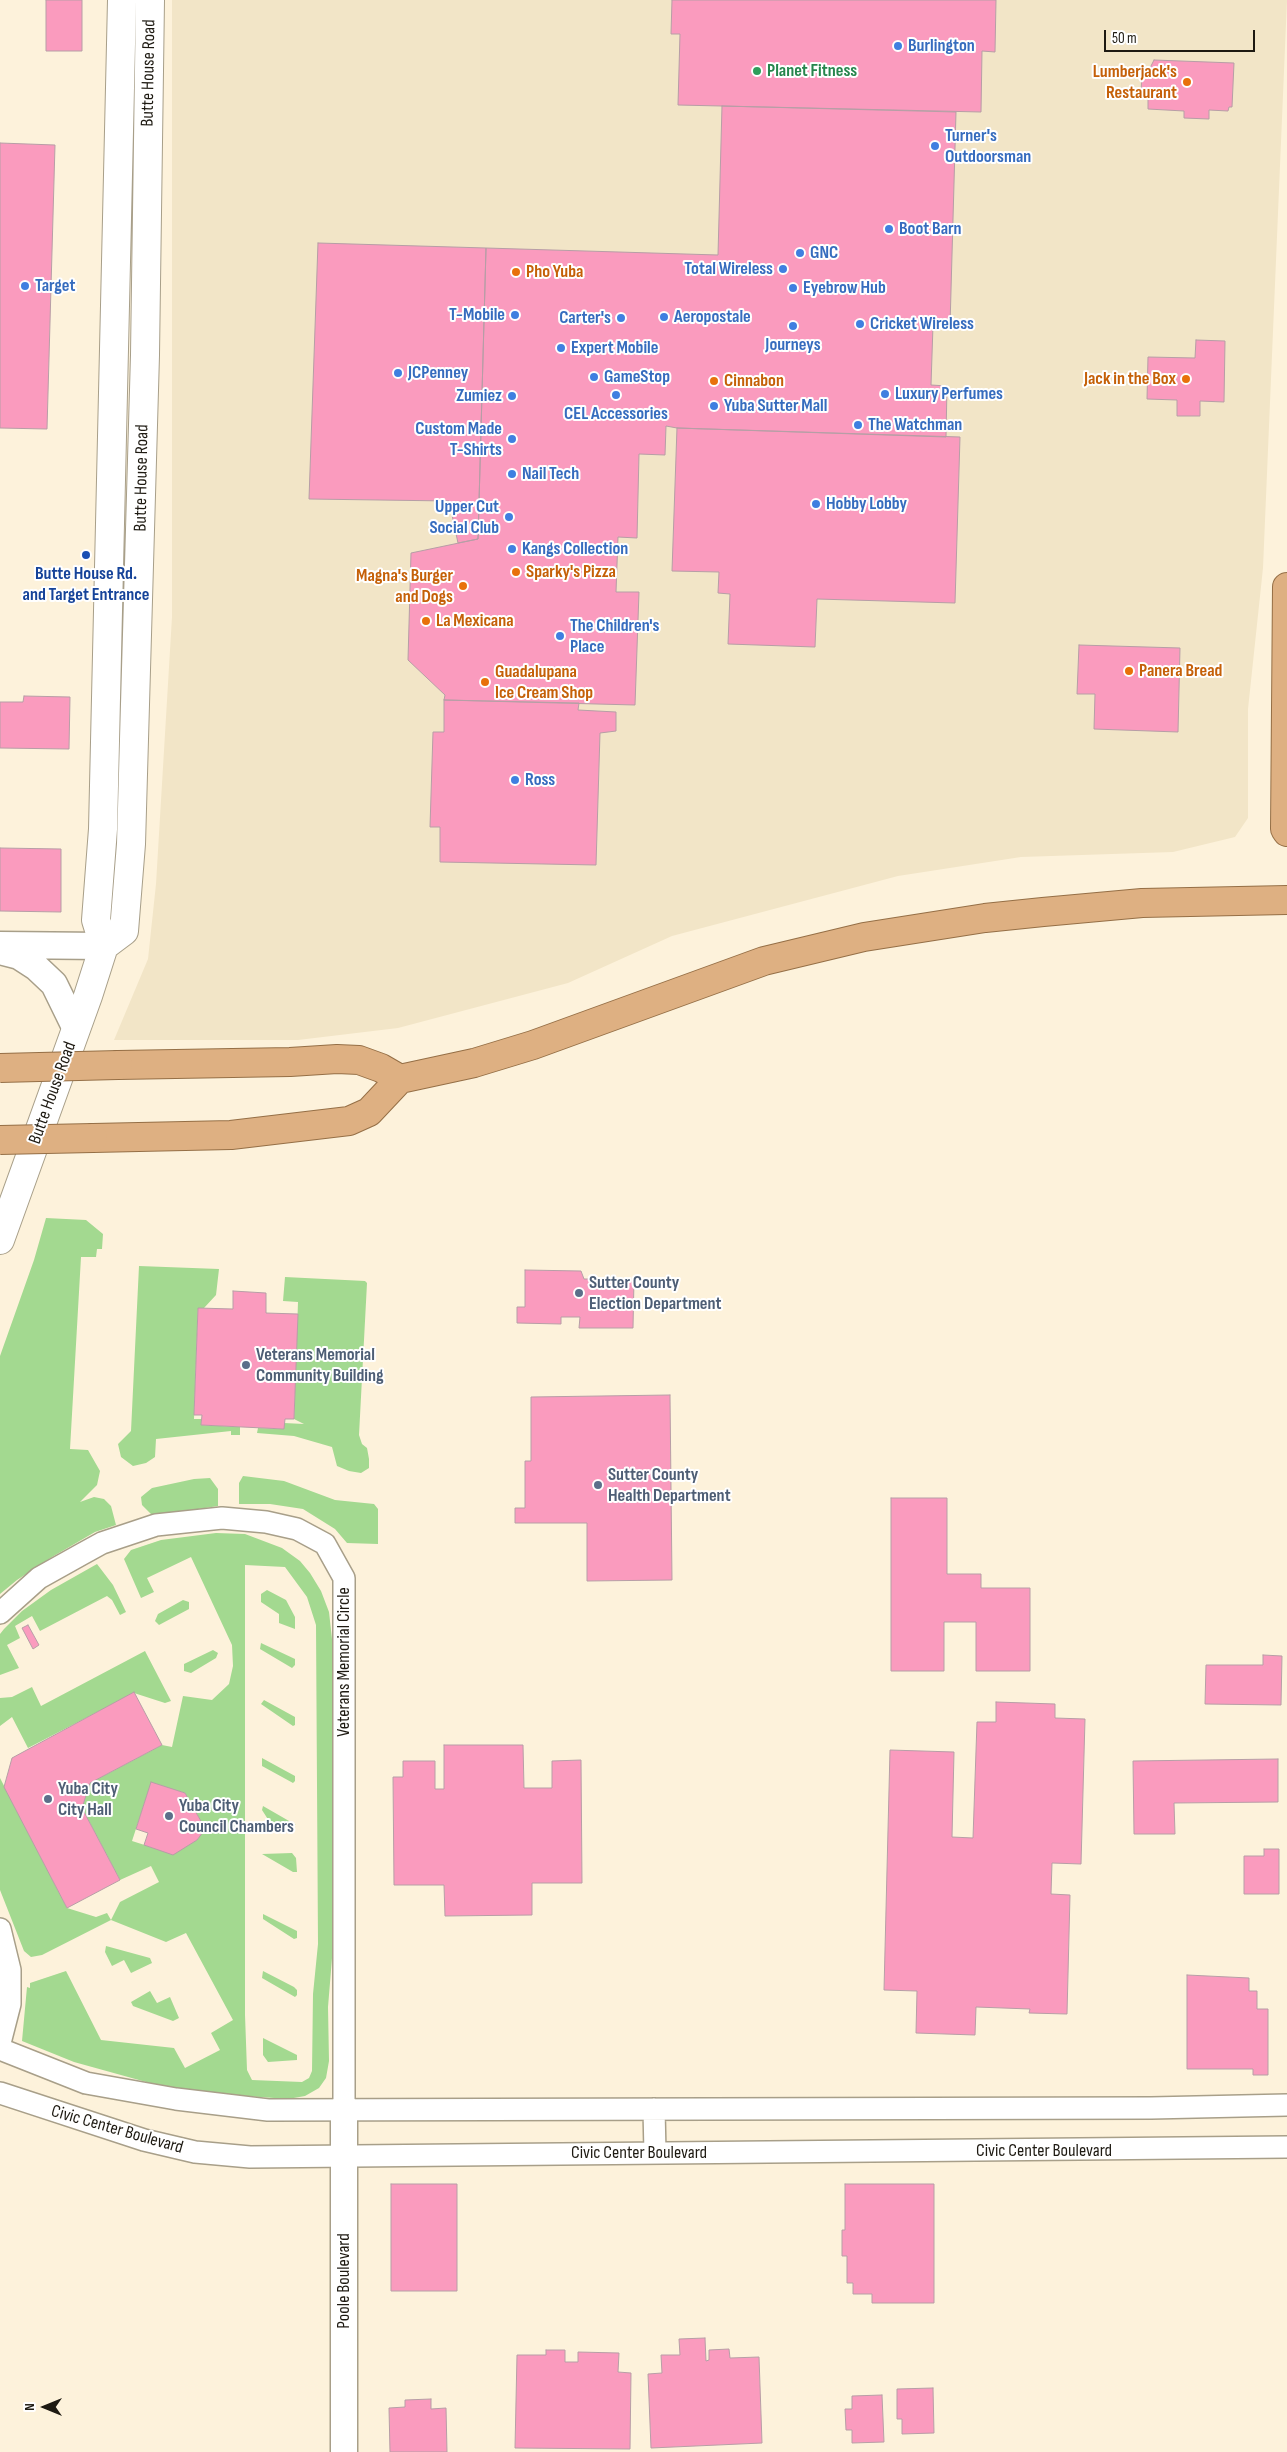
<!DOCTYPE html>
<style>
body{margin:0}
#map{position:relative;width:1287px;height:2452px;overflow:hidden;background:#fdf2db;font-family:"Sofia Sans Condensed",sans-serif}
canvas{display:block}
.north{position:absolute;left:20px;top:2382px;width:50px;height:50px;-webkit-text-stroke:4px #fff;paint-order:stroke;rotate:270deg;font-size:14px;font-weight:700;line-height:20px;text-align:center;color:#1e1a12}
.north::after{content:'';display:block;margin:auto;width:18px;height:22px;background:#1e1a12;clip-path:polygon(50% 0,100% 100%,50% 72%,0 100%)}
.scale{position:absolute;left:1104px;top:30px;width:151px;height:22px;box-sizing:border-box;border:2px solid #1e1a12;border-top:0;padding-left:6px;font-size:15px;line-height:18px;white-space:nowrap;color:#1e1a12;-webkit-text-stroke:4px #fff;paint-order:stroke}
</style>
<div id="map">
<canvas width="1287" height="2452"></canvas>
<div class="north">N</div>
<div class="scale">50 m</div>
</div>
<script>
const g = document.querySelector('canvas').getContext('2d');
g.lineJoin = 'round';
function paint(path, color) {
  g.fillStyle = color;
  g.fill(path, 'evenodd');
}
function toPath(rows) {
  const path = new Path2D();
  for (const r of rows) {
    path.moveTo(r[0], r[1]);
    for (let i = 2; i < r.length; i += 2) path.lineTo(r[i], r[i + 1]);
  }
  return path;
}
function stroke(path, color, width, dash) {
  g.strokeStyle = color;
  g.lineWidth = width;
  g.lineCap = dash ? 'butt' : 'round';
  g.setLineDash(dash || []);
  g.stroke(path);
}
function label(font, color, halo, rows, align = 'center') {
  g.font = font + ' "Sofia Sans Condensed",sans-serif';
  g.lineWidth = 4;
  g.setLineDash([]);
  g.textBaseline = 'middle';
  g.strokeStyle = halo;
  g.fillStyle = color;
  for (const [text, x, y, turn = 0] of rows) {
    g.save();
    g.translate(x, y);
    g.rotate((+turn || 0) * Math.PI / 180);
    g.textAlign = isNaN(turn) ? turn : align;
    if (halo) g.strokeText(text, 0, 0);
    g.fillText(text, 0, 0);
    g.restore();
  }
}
paint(toPath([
 [172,0,1287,0,1263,568,1248,709,1248,818,1235,837,1173,852,1021,857,898,876,672,936,568,983,398,1028,298,1040,114,1040,148,959,156,884,172,617]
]), '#f2e5c7');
paint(toPath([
 [46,1218,86,1220,103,1234,102,1249,97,1249,96,1257,81,1257,70,1449,88,1450,100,1471,97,1485,80,1502,94,1497,104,1499,111,1506,116,1525,95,1532,52,1557,17,1580,0,1594,0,1356,34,1260],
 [139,1266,219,1269,216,1295,204,1308,198,1308,194,1419,201,1419,201,1425,240,1427,240,1435,231,1435,231,1431,156,1439,155,1457,146,1463,133,1466,121,1457,118,1444,131,1431],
 [285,1277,365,1281,367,1283,359,1435,362,1444,367,1448,369,1459,369,1468,361,1473,349,1471,337,1466,332,1447,294,1436,257,1433,258,1428,284,1429,284,1423,304,1424,294,1419,298,1302,283,1301],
 [243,1476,284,1481,335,1500,374,1504,378,1509,378,1544,347,1543,335,1529,303,1509,270,1504,239,1504,239,1483],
 [210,1478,218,1489,218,1506,153,1516,142,1505,141,1497,152,1488,194,1479],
 [216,1533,245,1534,282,1548,300,1561,310,1573,321,1591,329,1612,332,1639,333,1946,328,2007,329,2061,326,2078,319,2088,305,2096,288,2099,204,2093,157,2085,74,2062,22,2041,27,1987,30,1988,30,1983,66,1971,101,2040,174,2048,185,2068,220,2050,211,2033,233,2020,186,1933,166,1942,111,1920,42,1955,31,1957,24,1951,0,1890,0,1778,67,1908,96,1917,107,1913,111,1920,120,1902,159,1882,151,1866,120,1880,82,1808,90,1783,162,1745,172,1747,183,1696,212,1700,229,1684,233,1666,232,1645,191,1557,147,1578,154,1592,141,1598,124,1559,131,1550,161,1540],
 [245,1565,285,1567,307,1597,316,1625,318,1944,313,1994,312,2071,309,2078,302,2082,252,2080,247,2070,245,2015],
 [151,1783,185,1793,202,1823,203,1831,197,1840,189,1844,154,1848,132,1841],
 [97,1564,113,1585,126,1612,120,1615,112,1600,107,1596,40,1631,32,1616,15,1626,20,1638,7,1645,19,1668,0,1675,0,1634,4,1629,22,1611,51,1590],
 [267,1590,286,1600,295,1617,295,1629,279,1623,279,1614,261,1602,261,1594],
 [183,1600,189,1602,189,1609,159,1625,155,1621,158,1614],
 [261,1643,295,1659,295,1665,292,1668,260,1649],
 [213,1650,218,1653,216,1658,191,1673,184,1671,184,1664],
 [145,1651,171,1701,165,1703,134,1693,28,1748,12,1717,0,1726,0,1698,12,1697,32,1687,41,1706],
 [264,1700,295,1717,295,1725,293,1726,261,1704],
 [262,1758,295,1776,295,1781,293,1783,262,1766],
 [263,1806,296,1825,271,1824,262,1810],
 [292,1853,296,1858,297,1872,293,1872,262,1854],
 [263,1914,297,1931,297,1938,294,1939,263,1919],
 [106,1946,150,1958,152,1963,131,1973,124,1960,112,1966,105,1952],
 [263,1971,294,1987,297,1990,297,1995,295,1997,262,1978],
 [150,1991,157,2003,170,1997,179,2018,173,2021,133,2006,131,2002],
 [263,2038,297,2055,297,2060,268,2062,263,2055]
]), '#a3d990');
const building = toPath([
 [46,0,82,0,82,51,46,51,46,0],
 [672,0,996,0,995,52,982,51,981,112,678,105,680,34,671,34,672,0],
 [1154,60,1234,63,1232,107,1229,107,1228,111,1209,110,1209,119,1184,118,1184,111,1148,109,1148,96,1141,95,1142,68,1150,68,1154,60],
 [722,106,956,112,950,326,933,325,931,385,947,386,946,437,677,428,666,426,665,455,639,454,637,538,618,537,616,592,639,592,635,705,444,700,445,695,408,660,411,553,478,539,486,248,718,255,722,106],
 [0,143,55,145,47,429,0,428,0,143],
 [318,243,486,248,478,539,458,543,449,501,309,499,318,243],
 [1196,340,1225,341,1224,402,1200,401,1200,416,1177,416,1177,400,1147,399,1148,357,1195,358,1196,340],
 [677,428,960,437,955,603,817,599,815,647,728,644,730,594,718,593,719,572,672,571,677,428],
 [1079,645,1180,648,1178,732,1094,729,1095,694,1077,694,1079,645],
 [24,696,70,697,69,749,0,748,0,702,23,702,24,696],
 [444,700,579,703,578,710,616,712,616,731,600,733,596,865,440,862,440,827,430,827,433,732,444,732,444,700],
 [0,848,61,849,61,912,0,911,0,848],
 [525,1270,581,1271,584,1279,634,1279,633,1328,579,1328,580,1317,561,1317,561,1324,517,1323,517,1307,525,1307,525,1270],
 [233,1291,266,1293,266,1313,298,1314,294,1419,285,1419,284,1429,201,1425,202,1415,194,1415,198,1308,233,1309,233,1291],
 [670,1395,672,1580,587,1581,587,1523,515,1523,515,1508,525,1508,525,1461,531,1461,531,1397,670,1395],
 [891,1498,947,1498,947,1574,981,1574,981,1588,1030,1588,1030,1671,976,1671,976,1622,944,1622,944,1671,891,1671,891,1498],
 [28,1625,39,1645,33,1649,22,1628,28,1625],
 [1263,1655,1282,1656,1281,1705,1205,1704,1206,1665,1263,1665,1263,1655],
 [134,1692,162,1745,90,1783,82,1808,120,1880,67,1908,4,1787,12,1758,134,1692],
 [996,1702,1055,1704,1055,1718,1085,1719,1081,1864,1052,1863,1051,1894,1070,1895,1067,2014,1029,2013,1030,2009,976,2007,975,2035,916,2033,917,1991,884,1990,890,1750,954,1752,952,1837,973,1838,977,1722,996,1722,996,1702],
 [444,1745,523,1745,524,1788,552,1788,552,1761,581,1760,582,1883,532,1883,532,1915,445,1916,444,1885,394,1885,393,1777,403,1777,403,1761,435,1761,435,1789,444,1789,444,1745],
 [1278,1759,1278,1802,1174,1803,1175,1834,1134,1834,1133,1761,1278,1759],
 [151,1782,185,1793,202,1823,203,1832,197,1840,173,1855,144,1845,148,1833,136,1829,151,1782],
 [1264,1849,1279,1849,1279,1894,1244,1894,1244,1856,1264,1856,1264,1849],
 [1187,1975,1249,1978,1249,1991,1257,1991,1257,2009,1268,2009,1268,2075,1253,2075,1253,2069,1187,2069,1187,1975],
 [391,2184,457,2184,457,2291,391,2291,391,2184],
 [845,2184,934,2184,934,2303,872,2303,872,2294,853,2294,853,2283,847,2283,847,2256,842,2256,842,2230,845,2230,845,2184],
 [705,2338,706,2361,709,2360,709,2350,729,2349,730,2358,759,2357,762,2443,651,2448,648,2374,662,2373,661,2355,680,2355,679,2339,705,2338],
 [546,2350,565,2350,565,2362,578,2362,578,2352,619,2353,618,2372,631,2373,630,2449,515,2448,517,2355,546,2355,546,2350],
 [933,2388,934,2433,902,2434,902,2419,897,2419,897,2389,933,2388],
 [882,2395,884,2442,852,2443,852,2430,846,2430,845,2409,852,2409,852,2396,882,2395],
 [431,2399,431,2409,446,2408,447,2452,390,2452,389,2408,405,2407,405,2400,431,2399]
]);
paint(building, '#fa9bbe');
stroke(building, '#b79ea6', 1);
const minor = toPath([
 [0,1613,39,1578,82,1554,102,1543,156,1525,222,1518,266,1522,297,1529,325,1544,344,1578,344,2111],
 [0,1929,10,1970,10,2004,0,2043],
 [0,2049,86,2083,176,2099,268,2110,1151,2108,1287,2105],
 [0,2093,144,2140,195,2152,250,2157,1287,2147],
 [654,2109,655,2153]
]);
const tertiary = toPath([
 [0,945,104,946],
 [0,951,19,956,36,967,54,984,76,1029],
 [344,2111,344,2452]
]);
const secondary = toPath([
 [104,946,124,931,131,844,145,355,150,0],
 [0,1240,88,996,104,946,96,920,103,829,122,0]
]);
const trunk = toPath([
 [1287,587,1285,829,1287,832],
 [118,1065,290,1062,337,1059,359,1060,381,1068,400,1079],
 [93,1138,231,1135,349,1121,369,1112,400,1079,474,1063,533,1045,764,961,864,937,985,918,1043,912,1142,903,1287,900]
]);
stroke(minor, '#a89f89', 24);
stroke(tertiary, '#a89f89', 29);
stroke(secondary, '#a89f89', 30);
stroke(trunk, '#956f46', 30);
stroke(minor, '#fff', 21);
stroke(tertiary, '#fff', 26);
stroke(secondary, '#fff', 28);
stroke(trunk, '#deb082', 28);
const trunkBridge = toPath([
 [0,1068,118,1065],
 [0,1140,93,1138]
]);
stroke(trunkBridge, '#956f46', 30, []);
stroke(trunkBridge, '#deb082', 28);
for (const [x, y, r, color] of [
 [898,46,5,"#3f7fe0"],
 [757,71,5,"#2e9e5b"],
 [1187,82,5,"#e8710a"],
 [935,146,5,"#3f7fe0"],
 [889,229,5,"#3f7fe0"],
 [800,253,5,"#3f7fe0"],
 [783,269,5,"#3f7fe0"],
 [516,272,5,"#e8710a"],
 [25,286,5,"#3f7fe0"],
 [793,288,5,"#3f7fe0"],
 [515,315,5,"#3f7fe0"],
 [664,317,5,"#3f7fe0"],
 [621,318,5,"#3f7fe0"],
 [860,324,5,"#3f7fe0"],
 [793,326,5,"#3f7fe0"],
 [561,348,5,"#3f7fe0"],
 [398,373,5,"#3f7fe0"],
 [594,377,5,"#3f7fe0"],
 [1186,379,5,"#e8710a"],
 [714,381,5,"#e8710a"],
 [885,394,5,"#3f7fe0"],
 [616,395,5,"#3f7fe0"],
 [512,396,5,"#3f7fe0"],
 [714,406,5,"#3f7fe0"],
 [858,425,5,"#3f7fe0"],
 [512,439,5,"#3f7fe0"],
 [512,474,5,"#3f7fe0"],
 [816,504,5,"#3f7fe0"],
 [509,517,5,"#3f7fe0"],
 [512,549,5,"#3f7fe0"],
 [86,555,5,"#1a4fb4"],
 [516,572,5,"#e8710a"],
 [463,586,5,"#e8710a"],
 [426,621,5,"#e8710a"],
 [560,636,5,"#3f7fe0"],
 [1129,671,5,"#e8710a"],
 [485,682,5,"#e8710a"],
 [515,780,5,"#3f7fe0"],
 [579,1293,5,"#5c6f8a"],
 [246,1365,5,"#5c6f8a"],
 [598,1485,5,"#5c6f8a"],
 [48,1799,5,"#5c6f8a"],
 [169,1816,5,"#5c6f8a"]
]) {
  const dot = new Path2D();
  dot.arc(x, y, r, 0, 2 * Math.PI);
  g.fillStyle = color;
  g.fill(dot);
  stroke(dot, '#fff', 2);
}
label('bold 18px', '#366cbe', '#fff', [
 ["Burlington",908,46],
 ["Turner's",945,136],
 ["Outdoorsman",945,157],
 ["Boot Barn",899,229],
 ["GNC",810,253],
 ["Total Wireless",773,269,"right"],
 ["Target",35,286],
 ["Eyebrow Hub",803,288],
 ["T-Mobile",505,315,"right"],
 ["Aeropostale",674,317],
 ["Carter's",611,318,"right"],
 ["Cricket Wireless",870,324],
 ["Journeys",793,345,"center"],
 ["Expert Mobile",571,348],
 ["JCPenney",408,373],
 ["GameStop",604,377],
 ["Luxury Perfumes",895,394],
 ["Zumiez",502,396,"right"],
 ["Yuba Sutter Mall",724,406],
 ["CEL Accessories",616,414,"center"],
 ["The Watchman",868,425],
 ["Custom Made",502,429,"right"],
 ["T-Shirts",502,450,"right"],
 ["Nail Tech",522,474],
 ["Hobby Lobby",826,504],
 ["Upper Cut",499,507,"right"],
 ["Social Club",499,528,"right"],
 ["Kangs Collection",522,549],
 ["The Children's",570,626],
 ["Place",570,647],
 ["Ross",525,780]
], 'left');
label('bold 18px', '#27864d', '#fff', [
 ["Planet Fitness",767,71]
], 'left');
label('bold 18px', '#c56008', '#fff', [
 ["Lumberjack's",1177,72,"right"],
 ["Restaurant",1177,93,"right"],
 ["Pho Yuba",526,272],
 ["Jack in the Box",1176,379,"right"],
 ["Cinnabon",724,381],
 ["Sparky's Pizza",526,572],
 ["Magna's Burger",453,576,"right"],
 ["and Dogs",453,597,"right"],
 ["La Mexicana",436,621],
 ["Panera Bread",1139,671],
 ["Guadalupana",495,672],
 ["Ice Cream Shop",495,693]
], 'left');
label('18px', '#1e1a12', '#fff', [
 ["Butte House Road",149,73,-89],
 ["Butte House Road",142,478,-89],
 ["Butte House Road",53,1093,-70],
 ["Veterans Memorial Circle",344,1662,-90],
 ["Civic Center Boulevard",117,2130,16],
 ["Civic Center Boulevard",1044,2151],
 ["Civic Center Boulevard",639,2153],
 ["Poole Boulevard",344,2281,-90]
]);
label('bold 18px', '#164399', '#fff', [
 ["Butte House Rd.",86,574],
 ["and Target Entrance",86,595]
]);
label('bold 18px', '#4e5e75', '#fff', [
 ["Sutter County",589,1283],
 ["Election Department",589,1304],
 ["Veterans Memorial",256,1355],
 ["Community Building",256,1376],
 ["Sutter County",608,1475],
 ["Health Department",608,1496],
 ["Yuba City",58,1789],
 ["City Hall",58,1810],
 ["Yuba City",179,1806],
 ["Council Chambers",179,1827]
], 'left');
</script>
